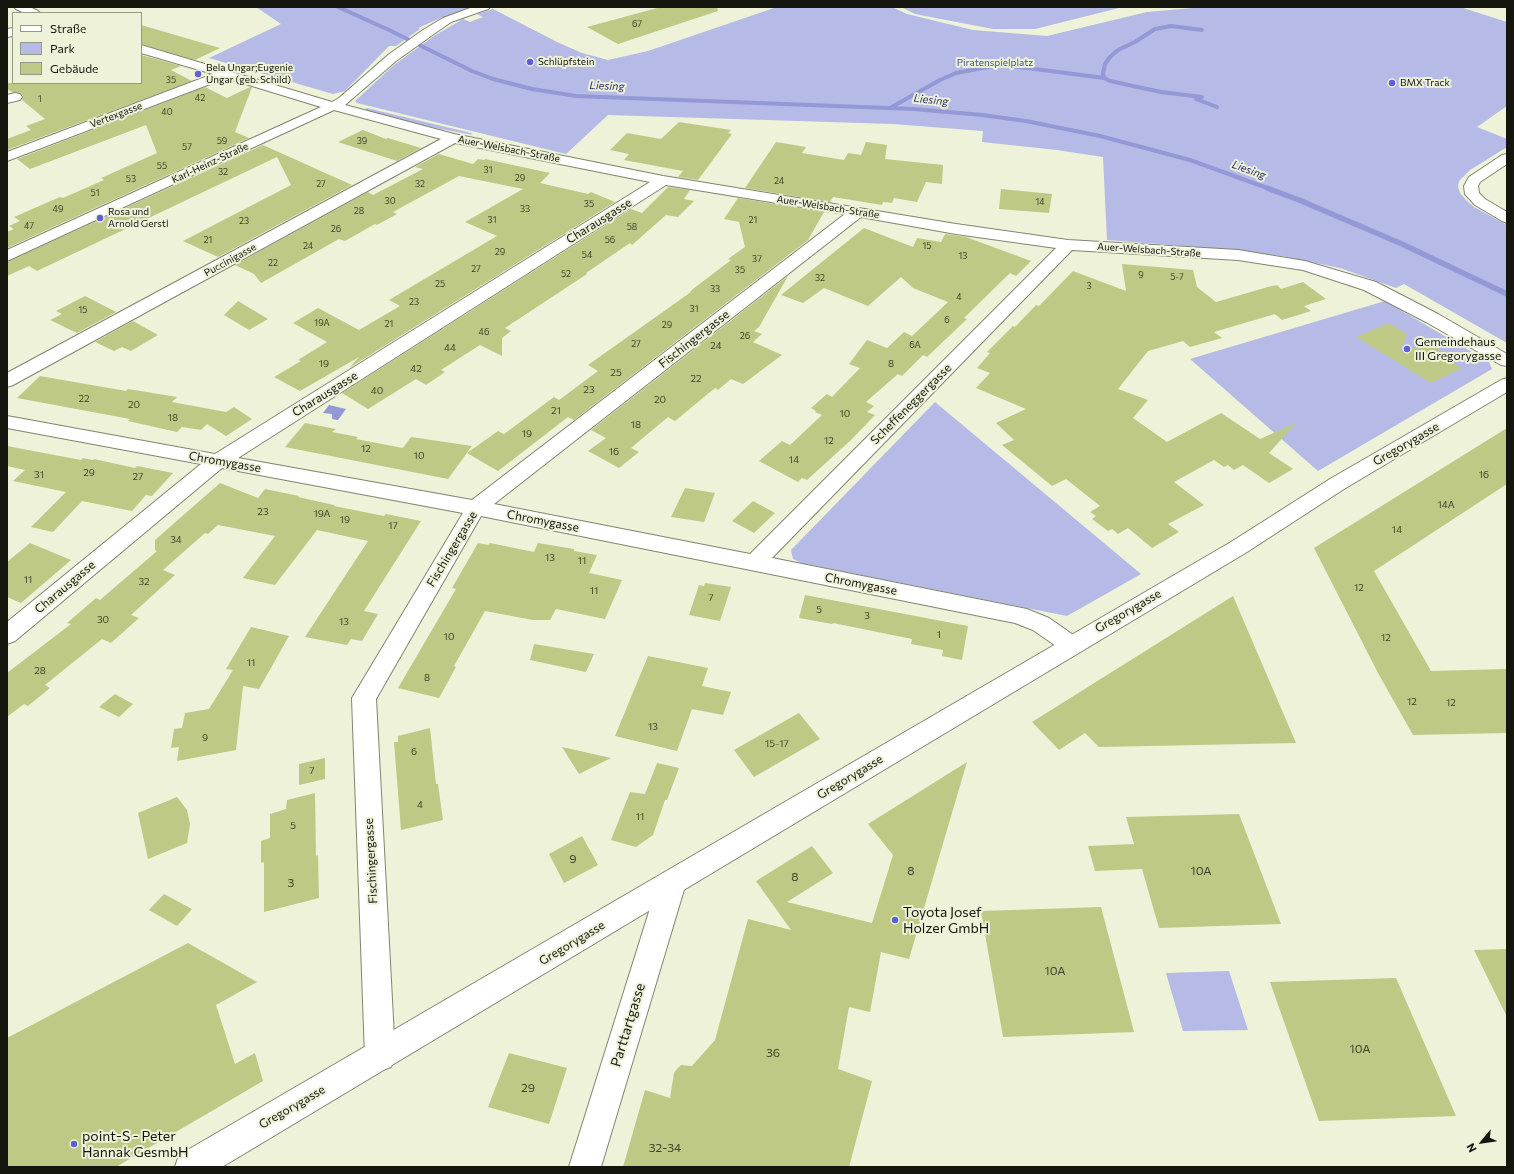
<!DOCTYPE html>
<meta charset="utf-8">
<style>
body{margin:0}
#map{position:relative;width:1514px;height:1174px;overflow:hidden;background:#edf2d9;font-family:Commissioner,sans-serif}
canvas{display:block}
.frame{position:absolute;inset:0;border:8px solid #14160d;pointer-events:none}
.legend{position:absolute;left:12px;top:12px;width:130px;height:72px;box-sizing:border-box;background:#edf2d9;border:1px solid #969a87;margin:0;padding:5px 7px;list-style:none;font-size:12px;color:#14160d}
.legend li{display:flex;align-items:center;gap:8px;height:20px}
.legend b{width:20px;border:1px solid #969a87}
.north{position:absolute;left:1462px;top:1122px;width:40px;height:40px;-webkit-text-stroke:3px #edf2d9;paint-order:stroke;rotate:241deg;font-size:11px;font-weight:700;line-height:16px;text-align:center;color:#14160d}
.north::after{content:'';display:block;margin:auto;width:14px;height:18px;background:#14160d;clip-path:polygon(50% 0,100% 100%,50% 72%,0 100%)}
</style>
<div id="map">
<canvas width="1514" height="1174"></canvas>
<div class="frame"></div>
<ul class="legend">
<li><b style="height:5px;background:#fff"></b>Straße</li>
<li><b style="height:11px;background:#b5bae6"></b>Park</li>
<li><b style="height:11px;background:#bec986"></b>Gebäude</li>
</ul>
<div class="north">N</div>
</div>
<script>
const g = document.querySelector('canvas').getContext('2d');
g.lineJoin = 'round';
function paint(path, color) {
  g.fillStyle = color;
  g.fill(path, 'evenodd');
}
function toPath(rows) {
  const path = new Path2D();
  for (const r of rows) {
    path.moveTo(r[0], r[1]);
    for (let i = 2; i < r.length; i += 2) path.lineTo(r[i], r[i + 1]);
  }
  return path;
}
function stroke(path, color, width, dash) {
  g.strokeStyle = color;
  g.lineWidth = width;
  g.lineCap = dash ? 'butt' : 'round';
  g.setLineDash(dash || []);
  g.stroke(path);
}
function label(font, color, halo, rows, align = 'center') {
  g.font = font + ' Commissioner,sans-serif';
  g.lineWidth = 4;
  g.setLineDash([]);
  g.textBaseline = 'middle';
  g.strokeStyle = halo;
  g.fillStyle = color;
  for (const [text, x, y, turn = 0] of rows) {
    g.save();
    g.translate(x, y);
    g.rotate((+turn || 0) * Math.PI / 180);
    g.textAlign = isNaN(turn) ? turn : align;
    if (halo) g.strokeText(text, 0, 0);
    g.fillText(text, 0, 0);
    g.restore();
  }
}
paint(toPath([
 [256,7,473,7,448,17,443,17,418,28,420,29,396,46,389,46,345,91,333,94,209,58,281,24],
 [777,7,892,7,907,14,973,30,1047,36,1147,12,1204,7,1460,7,1507,22,1507,106,1477,127,1507,139,1507,147,1470,170,1459,181,1458,187,1460,193,1466,200,1474,207,1507,225,1507,343,1404,284,1396,288,1340,268,1282,256,1237,250,1107,240,1103,157,1057,150,982,142,983,131,893,124,608,115,566,154,357,103,355,101,394,65,434,36,463,19,470,22,483,17,477,14,493,9,557,42,582,53,608,60,648,51],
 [901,7,1123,7,1035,29,993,29,915,14],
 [367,108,471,133,473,135,414,124,364,110],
 [1385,301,1489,362,1492,369,1318,471,1190,359],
 [935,402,1141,574,1067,616,801,563,793,559,791,550],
 [1229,971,1248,1030,1183,1031,1166,973]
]), '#b5bae6');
paint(toPath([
 [329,405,346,409,338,420,332,419,332,414,323,413]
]), '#9399d6');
stroke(toPath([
 [338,7,389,30,472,71,493,79,532,89,576,96,914,109,982,115,1026,121,1100,136,1190,160,1270,189],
 [1104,78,1110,81,1161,92,1202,97],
 [1196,99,1217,107],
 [890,108,940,80,956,73,993,66,1012,66,1104,78,1103,73,1105,64,1110,57,1118,50,1135,42,1155,29,1171,26,1202,30]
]), '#9399d6', 4);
stroke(toPath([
 [1267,188,1299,200,1402,244,1507,294]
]), '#9399d6', 5.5);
paint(toPath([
 [661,7,717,7,718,11,618,44,587,27],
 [141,25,220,48,195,60,141,44],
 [141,55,181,66,171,70,192,81,7,150,7,139,31,130,26,126,45,119,22,100,23,96,21,93,12,92,7,89,7,83,141,83],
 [205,87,227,98,250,87,252,87,235,132,249,138,7,248,7,232,14,229,9,226,20,221,14,217,60,197,63,198,104,180,101,178,157,153,146,125,30,169,17,159],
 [679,122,731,130,728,133,732,134,698,180,678,177,683,171,624,160,629,154,610,150,627,133,661,139],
 [363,130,386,139,388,138,421,148,397,161,338,142],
 [776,142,806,147,802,153,844,160,848,153,861,155,866,142,887,145,885,159,943,165,942,184,926,182,917,202,894,198,892,203,883,202,882,205,833,197,830,202,745,188],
 [263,145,352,185,218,257,183,241,291,185,277,157,37,271,29,266,7,276,7,262],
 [439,154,473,164,478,159,484,160,485,159,550,173,540,183,588,194,591,192,615,202,349,368,359,357,300,391,274,377,301,361,298,360,327,342,293,323,318,308,359,330,400,306,389,300,497,236,465,222,523,189,459,176,393,212,397,214,377,225,375,224,345,241,339,239,261,283,254,274,235,265,368,192,373,195,423,169,415,167],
 [668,187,690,190,684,199,694,201,678,217,666,215,632,245,630,243,586,273,587,274,505,328,511,331,502,338,502,356,480,345,441,370,445,372,426,385,416,379,368,409,342,393,631,209,642,213],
 [1001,189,1052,194,1049,213,999,209],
 [738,198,824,212,808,240,574,420,568,417,498,471,467,453,498,431,504,434,554,397,559,400,598,371,588,365,691,292,690,292,693,289,731,260,728,259,745,247,739,222,724,219],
 [864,228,913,247,917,238,941,242,945,234,966,237,1031,261,1016,276,1010,273,964,318,967,319,927,357,923,355,902,376,898,374,866,402,874,406,867,412,875,415,851,440,807,480,802,478,798,482,759,461,782,441,790,445,822,415,815,412,816,411,811,408,827,394,832,397,860,368,849,364,867,340,887,348,904,332,912,336,948,302,913,288,901,277,868,306,824,288,803,303,781,295],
 [1122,264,1193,270,1197,287,1216,302,1268,287,1277,285,1281,289,1303,282,1326,299,1304,306,1311,311,1282,320,1275,314,1214,332,1222,338,1190,347,1183,341,1148,351,1118,389,1148,400,1133,418,1167,442,1221,413,1260,439,1296,423,1269,453,1293,469,1269,483,1243,465,1234,470,1228,465,1224,467,1214,460,1174,482,1204,505,1168,524,1179,532,1152,548,1128,528,1118,534,1112,529,1108,531,1092,519,1096,516,1090,512,1100,506,1066,479,1052,486,1002,445,1014,440,996,423,1026,409,976,388,990,373,977,368,990,353,987,352,1013,326,1015,327,1036,305,1039,306,1073,271,1126,291],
 [788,276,759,327,754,331,762,334,753,342,782,355,743,384,731,379,718,390,715,388,675,421,668,417,631,448,639,452,619,468,588,451,606,438,591,430],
 [85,296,116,312,77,333,50,320,62,314,56,311],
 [238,301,268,319,249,330,224,315],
 [133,321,158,335,131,351,122,347,114,351,95,342],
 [1389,323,1407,334,1400,352,1429,344,1452,358,1448,360,1462,368,1431,383,1356,337],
 [40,376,126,391,128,389,177,397,172,402,226,412,234,407,252,419,226,436,207,424,201,430,182,427,177,432,128,421,130,419,17,398],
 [305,423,336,429,332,432,358,437,356,439,403,448,411,437,472,446,448,479,285,447],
 [1507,428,1507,484,1374,571,1431,671,1507,669,1507,733,1413,735,1378,673,1314,548],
 [7,446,81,460,83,458,93,460,94,459,135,468,137,466,173,473,152,496,146,495,132,511,82,501,53,532,31,527,66,492,13,481,25,470,7,466],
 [220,483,258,498,265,489,299,496,298,497,334,505,334,506,384,516,386,514,421,521,364,611,378,614,362,641,351,639,347,645,305,637,368,541,317,530,275,585,243,578,275,536,218,525,208,534,205,533,163,570,175,575,131,615,139,618,111,643,102,639,45,685,50,688,28,706,24,704,7,717,7,673,71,624,67,623,96,598,100,600,157,551,155,550,155,540],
 [685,488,715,493,704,522,671,517],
 [753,501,775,513,754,533,732,521],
 [30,543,71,560,21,603,7,597,7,562],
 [478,543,488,545,490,543,534,552,538,543,574,549,574,551,597,555,589,573,622,580,605,619,556,609,550,620,533,620,485,611,454,666,456,667,439,698,398,688,456,589,452,588],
 [705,583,731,587,720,621,689,615,699,585,704,586],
 [805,595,968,626,962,660,942,656,943,650,911,644,912,639,833,623,832,624,799,618],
 [1233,596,1296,743,1099,747,1085,733,1059,750,1032,722],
 [251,627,289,636,259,689,243,686,236,750,177,761,179,747,171,748,174,729,182,728,185,713,209,709,233,670,226,669],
 [534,644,594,654,586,672,530,660],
 [648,656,708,668,702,686,731,692,723,715,692,709,677,751,615,736],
 [115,694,133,704,119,717,99,707],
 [799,713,820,739,754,777,734,750],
 [430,728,436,784,438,784,443,820,401,830,394,742,398,742,398,736],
 [562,747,611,758,579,774],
 [325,758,325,779,299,785,299,764],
 [967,762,909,959,881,952,870,1012,849,1007,838,1069,872,1081,849,1167,623,1167,645,1090,670,1098,674,1073,677,1069,681,1065,692,1066,715,1040,748,919,791,930,756,881,812,846,833,873,787,902,872,923,893,855,868,824],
 [657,763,679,768,667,800,665,800,653,835,636,847,611,840,630,792,645,794],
 [315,793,316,856,318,855,319,898,264,912,264,862,261,863,261,841,270,838,270,814,286,809,287,800],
 [177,797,187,810,190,824,187,843,148,859,138,813],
 [1239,814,1281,924,1159,928,1142,869,1095,871,1088,846,1134,844,1126,817],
 [582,836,598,865,564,883,549,854],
 [164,894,192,909,177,926,149,910],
 [1101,907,1134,1032,1003,1037,981,911],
 [188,943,257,982,216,1005,235,1064,255,1053,263,1081,116,1167,7,1167,7,1038],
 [1507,949,1507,1017,1474,950],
 [1396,978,1456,1116,1319,1121,1270,982],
 [509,1053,567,1068,549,1124,488,1107]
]), '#bec986');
const minor = toPath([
 [14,7,30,7,38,11,40,13,24,13,16,9,14,7],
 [473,7,490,7,488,9,451,22,431,36,396,61,345,105,454,134,663,176,956,224,1068,240,1238,250,1305,261,1376,282,1438,314,1507,354,1507,366,1501,365,1426,322,1364,290,1303,270,1238,260,1072,250,772,558,1027,609,1049,618,1079,639,1083,645,1079,651,1071,654,1063,651,1033,630,1015,623,481,516,376,699,395,1056,391,1067,380,1071,369,1067,365,1056,352,698,463,513,222,468,15,641,7,644,7,622,201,464,7,428,7,416,215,454,650,182,455,143,13,385,7,387,7,373,441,139,334,110,7,261,7,250,321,107,226,78,7,161,7,152,213,74,141,53,141,45,332,102,339,98,388,55,423,30,443,18,473,7],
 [666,185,845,214,472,500,238,458,666,185],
 [861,217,956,234,1056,248,750,554,494,504,861,217],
 [13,28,13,36,7,37,7,29,13,28],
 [15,93,20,94,22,97,20,100,7,103,7,95,15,93],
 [1507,154,1507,164,1480,182,1478,186,1479,193,1485,199,1507,212,1507,223,1502,221,1475,205,1465,194,1464,186,1469,177,1502,155,1507,154],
 [672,870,682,874,686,883,601,1167,569,1167,658,883,662,874,672,870]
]);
const tertiary = toPath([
 [1507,378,1507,392,1344,489,1247,552,222,1167,175,1167,179,1155,1231,542,1330,479,1501,380,1507,378]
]);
stroke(minor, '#81856f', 2);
stroke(tertiary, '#81856f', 2);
paint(minor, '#fff');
paint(tertiary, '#fff');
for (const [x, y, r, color] of [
 [530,62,4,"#615fd7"],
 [198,74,4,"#615fd7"],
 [1392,83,4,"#615fd7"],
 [100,218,4,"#615fd7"],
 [1407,349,4,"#615fd7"],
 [895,920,4,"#615fd7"],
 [74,1144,4,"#615fd7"]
]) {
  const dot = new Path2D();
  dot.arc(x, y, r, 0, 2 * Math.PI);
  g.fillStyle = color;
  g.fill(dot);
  stroke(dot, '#edf2d9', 1.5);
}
label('9px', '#3e432b', null, [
 ["67",637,24],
 ["35",171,80],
 ["42",200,98],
 ["1",40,99],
 ["40",167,112],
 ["59",222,141],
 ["39",362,141],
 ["57",187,147],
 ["55",162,166],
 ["31",488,170],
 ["32",223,172],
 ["29",520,178],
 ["53",131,179],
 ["24",779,181],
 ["27",321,184],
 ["32",420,184],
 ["51",95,193],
 ["30",390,201],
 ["14",1040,202],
 ["35",589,204],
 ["49",58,209],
 ["33",525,209],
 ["28",359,211],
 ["31",492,220],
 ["21",753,220],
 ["23",244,221],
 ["47",29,226],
 ["58",632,227],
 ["26",336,229],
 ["21",208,240],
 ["56",610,240],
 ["24",308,246],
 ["15",927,246],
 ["29",500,252],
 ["54",587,255],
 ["13",963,256],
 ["37",757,259],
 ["22",273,263],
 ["27",476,269],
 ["35",740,270],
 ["52",566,274],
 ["9",1141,275],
 ["5-7",1177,277],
 ["32",820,278],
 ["25",440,284],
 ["3",1089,286],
 ["33",715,289],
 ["4",959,297],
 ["23",414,302],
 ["31",694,309],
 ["15",83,310],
 ["6",947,320],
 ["19A",322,323],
 ["21",389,324],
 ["29",667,325],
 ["46",484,332],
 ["26",745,336],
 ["27",636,344],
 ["6A",915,345]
]);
label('10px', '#14160d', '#edf2d9', [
 ["Schlüpfstein",538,62],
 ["Bela Ungar;Eugenie",206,68],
 ["Ungar (geb. Schild)",206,80],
 ["BMX Track",1400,83],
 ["Rosa und",108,212],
 ["Arnold Gerstl",108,224]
], 'left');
label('10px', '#4b4d98', '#edf2d9', [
 ["Piratenspielplatz",995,63]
]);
label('10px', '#14160d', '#edf2d9', [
 ["Vertexgasse",116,115,-21],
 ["Auer-Welsbach-Straße",509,149,11],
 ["Karl-Heinz-Straße",210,163,-25],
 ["Auer-Welsbach-Straße",828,207,9],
 ["Auer-Welsbach-Straße",1149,250,4],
 ["Puccinigasse",230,260,-29]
]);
label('10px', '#3e432b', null, [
 ["24",716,346],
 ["44",450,348],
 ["19",324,364],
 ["8",891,364],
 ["42",416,369],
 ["25",616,373],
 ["22",696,379],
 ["23",589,390],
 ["40",377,391],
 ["22",84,399],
 ["20",660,400],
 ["20",134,405],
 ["21",556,411],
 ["10",845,414],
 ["18",173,418],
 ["18",636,425],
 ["19",527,434],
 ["12",829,441],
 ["12",366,449],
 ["16",614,452],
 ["10",419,456],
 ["14",794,460],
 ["29",89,473],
 ["31",39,475],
 ["16",1484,475],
 ["27",138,477],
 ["14A",1446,505],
 ["23",263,512],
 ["19A",322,514],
 ["19",345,520],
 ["17",393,526],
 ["14",1397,530],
 ["34",176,540],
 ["13",550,558],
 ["11",582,561],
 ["11",28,580],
 ["32",144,582],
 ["12",1359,588],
 ["11",594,591],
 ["7",711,598],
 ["5",819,610],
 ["3",867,616],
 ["30",103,620],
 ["13",344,622],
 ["1",939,635],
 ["10",449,637],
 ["12",1386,638],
 ["11",251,663],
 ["28",40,671],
 ["8",427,678],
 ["12",1412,702],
 ["12",1451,703],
 ["13",653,727],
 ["9",205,738],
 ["15-17",777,744],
 ["6",414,752],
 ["7",312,771],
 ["4",420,805],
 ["11",640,817],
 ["5",293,826]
]);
label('italic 11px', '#2e2b73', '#edf2d9', [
 ["Liesing",607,86,2],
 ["Liesing",931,100,6],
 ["Liesing",1249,170,20]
]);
label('12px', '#14160d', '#edf2d9', [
 ["Charausgasse",599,221,-32],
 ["Fischingergasse",694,339,-38],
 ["Charausgasse",325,394,-32],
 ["Scheffeneggergasse",911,404,-45],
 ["Gregorygasse",1406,444,-30],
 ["Chromygasse",225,462,10],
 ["Chromygasse",543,521,11],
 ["Fischingergasse",452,549,-59],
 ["Chromygasse",861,584,11],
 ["Charausgasse",65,587,-40],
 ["Gregorygasse",1128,611,-30],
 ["Gregorygasse",850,777,-31],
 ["Fischingergasse",371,861,-93],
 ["Gregorygasse",572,943,-31],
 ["Gregorygasse",292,1107,-30]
]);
label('12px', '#14160d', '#edf2d9', [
 ["Gemeindehaus",1415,342],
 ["III Gregorygasse",1415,356]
], 'left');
label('12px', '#3e432b', null, [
 ["9",573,859],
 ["8",911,871],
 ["10A",1201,871],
 ["8",795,877],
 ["3",291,883],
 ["10A",1055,971],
 ["10A",1360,1049],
 ["36",773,1053],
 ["29",528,1088],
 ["32-34",665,1148]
]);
label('14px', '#14160d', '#edf2d9', [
 ["Toyota Josef",903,912],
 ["Holzer GmbH",903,928],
 ["point-S - Peter",82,1136],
 ["Hannak GesmbH",82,1152]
], 'left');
label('14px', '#14160d', '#edf2d9', [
 ["Parttartgasse",628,1025,-73]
]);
</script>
